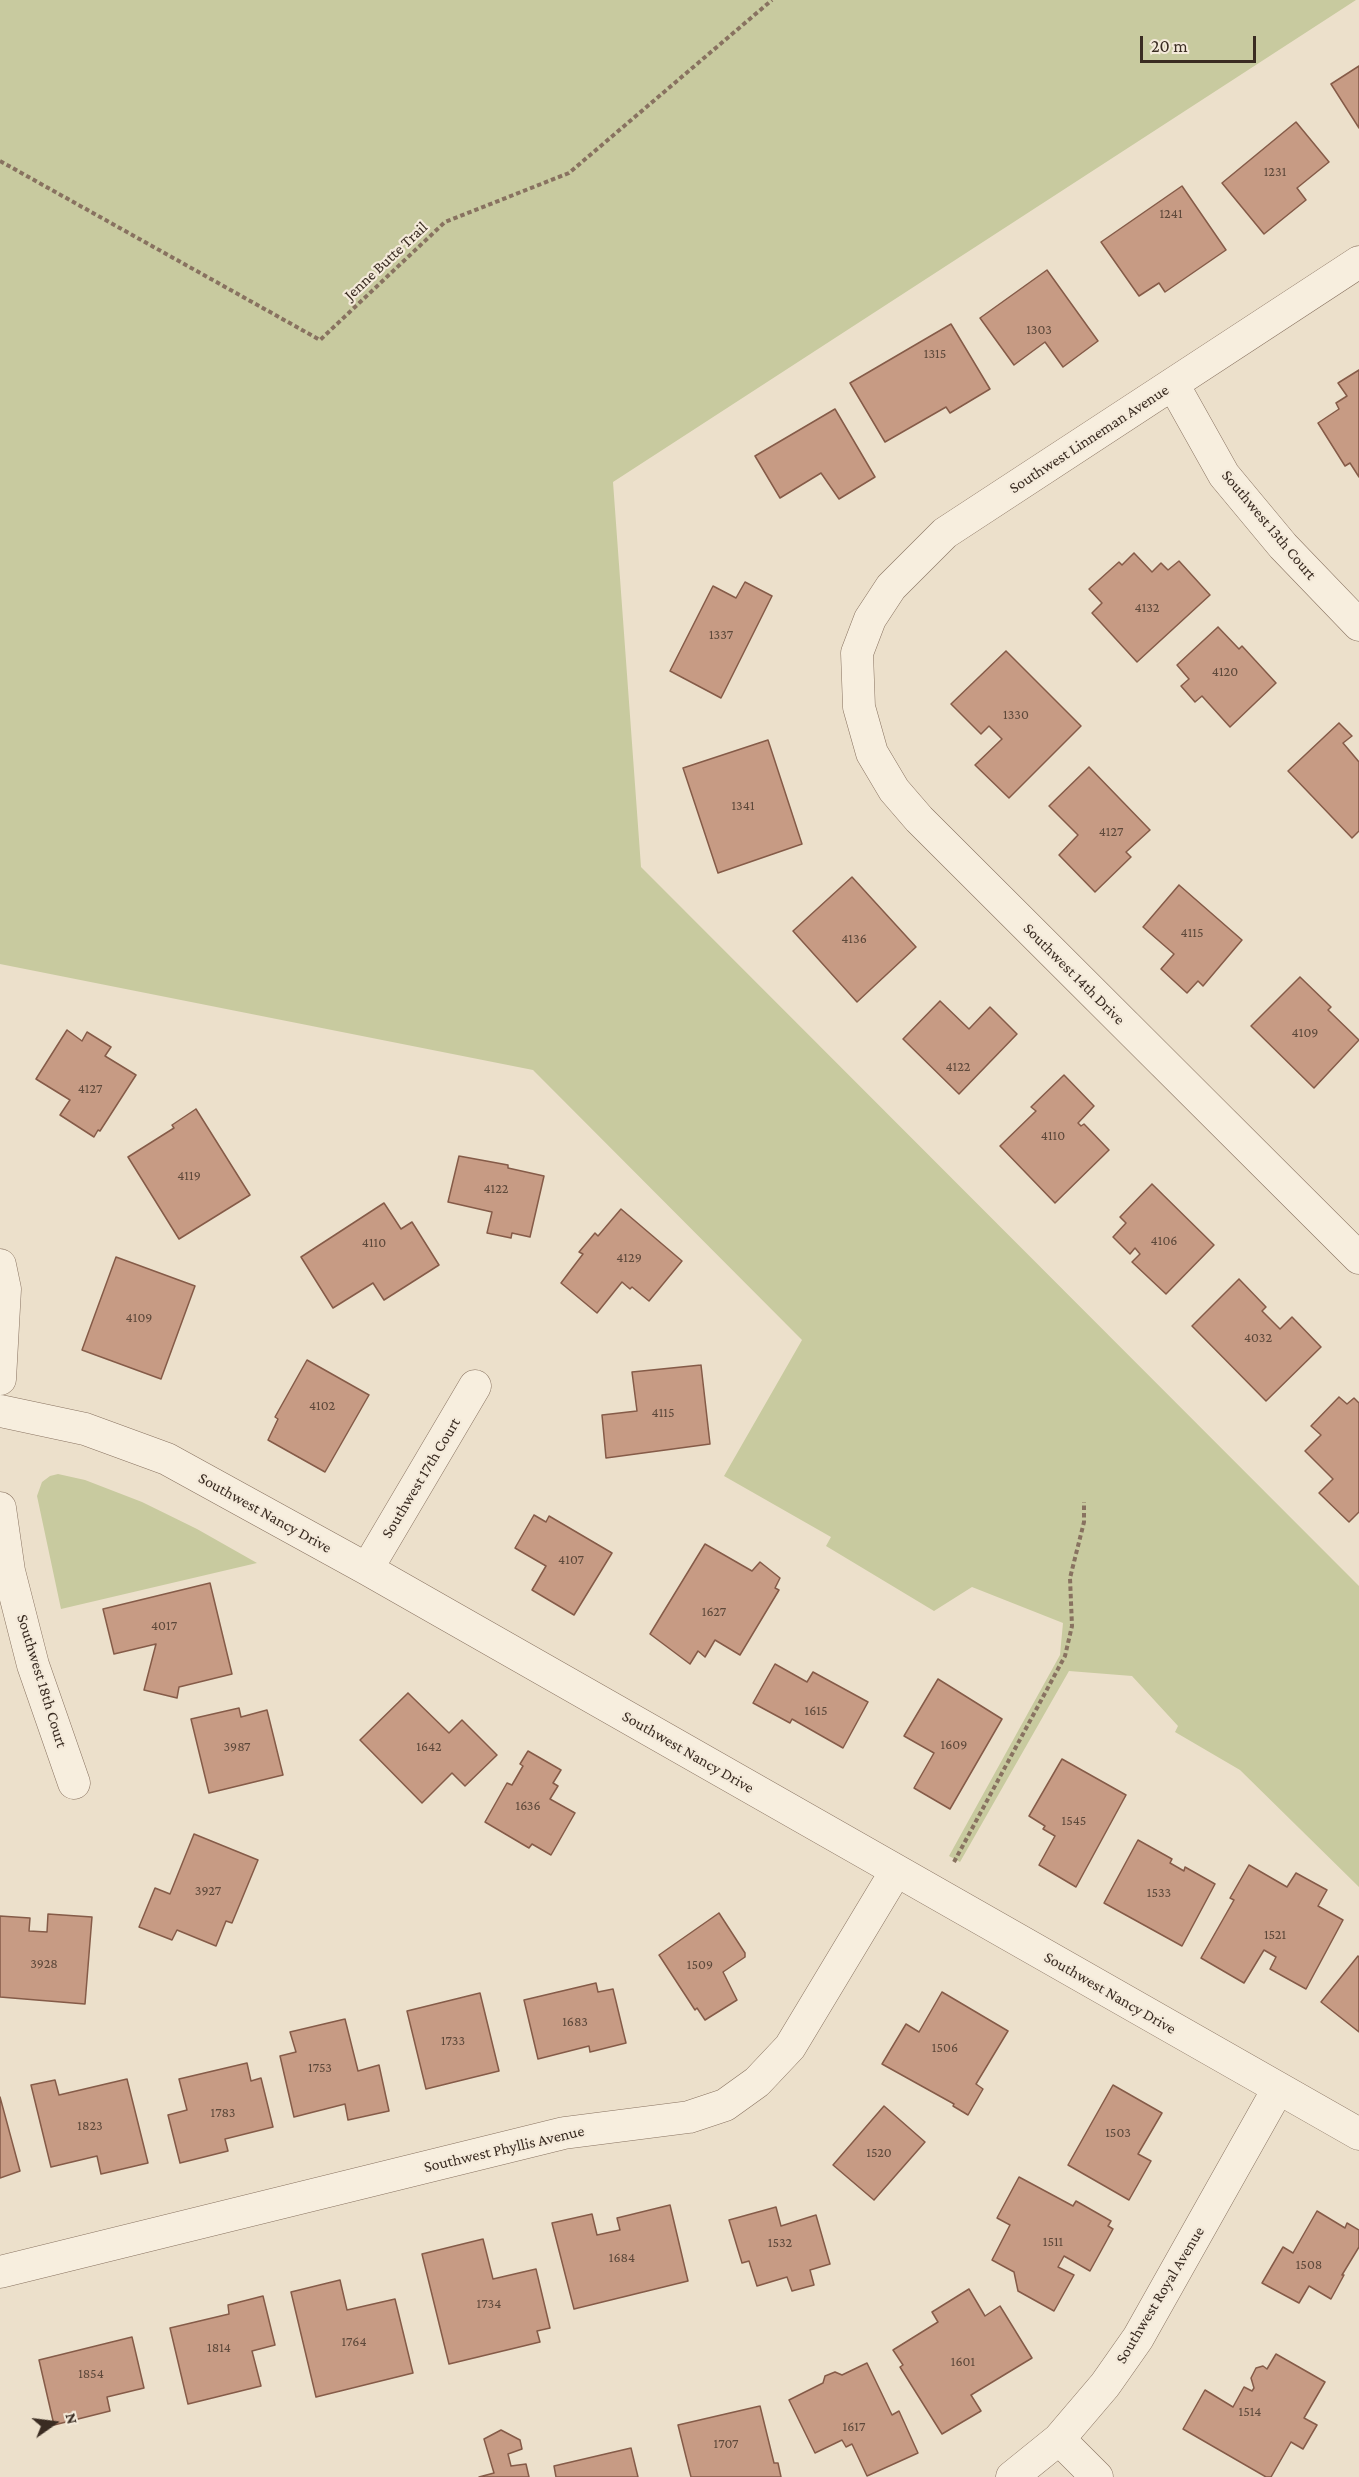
<!DOCTYPE html>
<style>
body{margin:0}
#map{position:relative;width:1359px;height:2477px;overflow:hidden;background:#ece0cb;font-family:"Crimson Pro",serif}
canvas{display:block}
.north{position:absolute;left:24px;top:2393px;width:60px;height:60px;-webkit-text-stroke:4px #f4eada;paint-order:stroke;rotate:76deg;font-size:16px;font-weight:700;line-height:24px;text-align:center;color:#3a2c22}
.north::after{content:'';display:block;margin:auto;width:21px;height:27px;background:#3a2c22;clip-path:polygon(50% 0,100% 100%,50% 72%,0 100%)}
.scale{position:absolute;left:1140px;top:36px;width:116px;height:27px;box-sizing:border-box;border:3px solid #3a2c22;border-top:0;padding-left:8px;font-size:18px;line-height:21px;white-space:nowrap;color:#3a2c22;-webkit-text-stroke:4px #f4eada;paint-order:stroke}
</style>
<div id="map">
<canvas width="1359" height="2477"></canvas>
<div class="north">N</div>
<div class="scale">20 m</div>
</div>
<script>
const g = document.querySelector('canvas').getContext('2d');
g.lineJoin = 'round';
function paint(path, color) {
  g.fillStyle = color;
  g.fill(path, 'evenodd');
}
function toPath(rows) {
  const path = new Path2D();
  for (const r of rows) {
    path.moveTo(r[0], r[1]);
    for (let i = 2; i < r.length; i += 2) path.lineTo(r[i], r[i + 1]);
  }
  return path;
}
function stroke(path, color, width, dash) {
  g.strokeStyle = color;
  g.lineWidth = width;
  g.lineCap = dash ? 'butt' : 'round';
  g.setLineDash(dash || []);
  g.stroke(path);
}
function label(font, color, halo, rows, align = 'center') {
  g.font = font + ' "Crimson Pro",serif';
  g.lineWidth = 4.5;
  g.setLineDash([]);
  g.textBaseline = 'middle';
  g.strokeStyle = halo;
  g.fillStyle = color;
  for (const [text, x, y, turn = 0] of rows) {
    g.save();
    g.translate(x, y);
    g.rotate((+turn || 0) * Math.PI / 180);
    g.textAlign = isNaN(turn) ? turn : align;
    if (halo) g.strokeText(text, 0, 0);
    g.fillText(text, 0, 0);
    g.restore();
  }
}
paint(toPath([
 [0,0,1356,0,613,482,641,867,1359,1586,1359,1887,1240,1770,1175,1732,1178,1726,1132,1676,1069,1671,960,1862,949,1856,1060,1655,1063,1623,972,1587,934,1611,826,1546,831,1537,724,1476,802,1340,533,1070,0,964],
 [58,1474,85,1480,142,1502,197,1529,257,1563,61,1609,37,1496,42,1482,50,1476]
]), '#c8ca9f');
const building = toPath([
 [1359,66,1359,128,1331,84,1359,66],
 [1296,122,1329,162,1297,188,1306,200,1264,234,1222,183,1296,122],
 [1182,186,1226,250,1165,292,1159,283,1139,296,1101,242,1182,186],
 [1047,270,1098,341,1063,367,1045,342,1014,365,980,318,1047,270],
 [951,324,990,389,950,413,946,407,885,442,850,383,951,324],
 [1359,370,1359,477,1350,463,1345,466,1318,423,1339,409,1336,403,1347,396,1338,383,1359,370],
 [835,409,875,477,839,499,821,473,780,498,755,456,835,409],
 [1134,553,1152,572,1161,563,1168,570,1179,561,1210,595,1137,662,1092,613,1102,603,1089,589,1119,562,1122,565,1134,553],
 [745,582,772,596,721,698,670,671,713,586,736,598,745,582],
 [1218,627,1239,649,1242,646,1276,683,1230,727,1202,696,1195,702,1181,686,1189,679,1177,665,1218,627],
 [1006,651,1081,726,1009,798,975,765,1002,739,989,726,981,734,951,704,1006,651],
 [1339,723,1352,736,1343,743,1359,762,1359,831,1352,838,1288,771,1339,723],
 [768,740,802,844,718,873,683,768,768,740],
 [1089,767,1150,830,1126,852,1131,857,1095,892,1059,855,1078,835,1049,806,1089,767],
 [852,877,916,947,857,1002,793,931,852,877],
 [1179,885,1242,940,1203,986,1198,981,1187,993,1161,969,1174,954,1143,927,1179,885],
 [1300,977,1331,1007,1328,1010,1359,1040,1314,1088,1251,1026,1300,977],
 [940,1001,969,1029,990,1007,1017,1034,959,1094,903,1039,940,1001],
 [67,1030,82,1041,87,1032,111,1047,105,1056,136,1075,100,1131,98,1130,94,1137,60,1115,70,1100,36,1079,67,1030],
 [1064,1075,1094,1106,1078,1123,1081,1126,1084,1124,1109,1150,1055,1203,1000,1146,1036,1111,1031,1107,1064,1075],
 [196,1109,250,1195,179,1239,128,1157,174,1128,172,1125,196,1109],
 [459,1156,508,1165,508,1168,544,1176,530,1237,512,1233,511,1238,487,1233,492,1212,448,1202,459,1156],
 [1152,1184,1214,1245,1166,1294,1132,1262,1140,1254,1135,1248,1130,1254,1113,1237,1126,1223,1120,1217,1152,1184],
 [384,1203,401,1229,412,1222,439,1265,384,1300,373,1283,333,1308,301,1257,384,1203],
 [621,1209,682,1261,649,1301,632,1287,630,1289,622,1282,597,1313,561,1283,583,1254,579,1252,595,1233,598,1236,621,1209],
 [116,1257,195,1286,161,1379,82,1350,116,1257],
 [1239,1279,1266,1307,1262,1311,1280,1329,1292,1317,1321,1347,1266,1401,1192,1326,1239,1279],
 [307,1360,369,1395,325,1472,268,1440,278,1419,275,1417,307,1360],
 [701,1365,710,1444,606,1458,602,1415,637,1411,632,1372,701,1365],
 [1339,1397,1347,1404,1354,1398,1359,1403,1359,1512,1349,1522,1319,1493,1333,1479,1305,1451,1321,1435,1311,1426,1339,1397],
 [534,1515,546,1522,549,1516,612,1553,574,1615,532,1590,546,1566,515,1548,534,1515],
 [705,1544,752,1571,760,1562,780,1578,775,1588,779,1590,740,1655,715,1640,705,1657,698,1651,690,1664,650,1634,705,1544],
 [210,1583,232,1674,179,1687,177,1698,144,1690,156,1644,114,1654,103,1609,210,1583],
 [775,1664,807,1682,813,1672,868,1702,843,1748,792,1719,790,1723,753,1703,775,1664],
 [938,1679,1002,1719,950,1809,914,1788,934,1753,904,1736,938,1679],
 [408,1693,449,1733,462,1720,497,1755,465,1786,452,1773,422,1803,360,1740,408,1693],
 [239,1708,241,1717,267,1710,283,1775,209,1793,191,1719,239,1708],
 [528,1751,561,1770,553,1783,558,1786,550,1799,575,1813,551,1855,532,1844,529,1848,485,1822,507,1783,512,1785,523,1766,520,1764,528,1751],
 [1062,1759,1126,1795,1076,1887,1039,1865,1055,1836,1043,1829,1045,1826,1029,1816,1062,1759],
 [194,1834,258,1860,232,1923,226,1921,216,1946,177,1930,172,1940,139,1927,155,1888,170,1894,194,1834],
 [1138,1840,1172,1859,1170,1863,1184,1871,1185,1867,1215,1884,1182,1946,1104,1903,1138,1840],
 [1249,1865,1287,1887,1296,1873,1327,1890,1318,1906,1343,1920,1306,1989,1270,1969,1276,1957,1264,1950,1244,1983,1201,1958,1234,1900,1230,1898,1249,1865],
 [719,1913,745,1953,745,1957,723,1972,737,2000,705,2020,697,2008,695,2010,659,1955,719,1913],
 [48,1914,92,1917,85,2004,0,1997,0,1916,30,1918,29,1931,47,1932,48,1914],
 [1358,1956,1359,1957,1359,2032,1321,2002,1358,1956],
 [596,1983,598,1992,613,1989,626,2043,590,2052,589,2046,538,2059,524,2000,596,1983],
 [942,1992,1008,2031,976,2084,983,2089,968,2115,953,2106,954,2104,882,2064,906,2024,919,2032,942,1992],
 [480,1993,499,2071,426,2089,407,2011,480,1993],
 [345,2019,358,2071,379,2065,389,2111,348,2120,345,2104,294,2117,280,2056,296,2052,290,2032,345,2019],
 [247,2063,251,2081,261,2078,273,2127,225,2139,228,2151,180,2163,168,2115,187,2110,179,2079,247,2063],
 [127,2079,148,2163,101,2174,97,2156,51,2167,31,2085,55,2080,59,2095,127,2079],
 [1113,2085,1162,2113,1138,2154,1151,2161,1129,2200,1068,2165,1113,2085],
 [0,2097,20,2171,0,2178,0,2097],
 [884,2106,925,2142,874,2200,833,2165,884,2106],
 [1019,2177,1073,2206,1076,2201,1111,2221,1108,2226,1113,2229,1090,2271,1064,2256,1058,2267,1074,2275,1054,2311,1018,2291,1014,2272,992,2260,1010,2225,997,2218,1019,2177],
 [670,2205,688,2281,574,2309,552,2223,592,2214,597,2235,620,2230,617,2218,670,2205],
 [776,2207,781,2226,816,2215,830,2264,810,2270,814,2285,792,2291,787,2277,757,2286,749,2261,742,2263,729,2220,776,2207],
 [1317,2211,1345,2228,1347,2223,1359,2230,1359,2247,1342,2275,1344,2275,1331,2299,1309,2286,1299,2303,1262,2283,1283,2247,1293,2253,1317,2211],
 [483,2239,493,2279,536,2269,550,2328,537,2331,540,2342,449,2364,422,2254,483,2239],
 [340,2280,347,2310,395,2299,413,2373,316,2397,291,2292,340,2280],
 [969,2289,985,2316,1000,2306,1032,2358,971,2395,981,2411,942,2434,900,2367,903,2365,893,2350,938,2322,932,2312,969,2289],
 [263,2296,275,2345,252,2351,261,2386,188,2404,170,2328,229,2314,228,2305,263,2296],
 [132,2337,144,2388,107,2397,110,2411,54,2425,39,2360,132,2337],
 [1276,2354,1325,2382,1304,2418,1317,2425,1303,2449,1291,2442,1271,2477,1266,2477,1183,2429,1205,2390,1233,2407,1244,2387,1252,2391,1254,2388,1251,2378,1256,2368,1263,2366,1267,2369,1276,2354],
 [867,2363,892,2415,899,2411,918,2453,867,2476,852,2444,846,2447,842,2440,815,2453,789,2400,823,2383,825,2376,835,2372,842,2375,867,2363],
 [760,2406,774,2463,778,2463,781,2477,691,2477,678,2425,760,2406],
 [501,2430,520,2440,522,2449,508,2454,511,2466,526,2464,529,2477,479,2477,494,2473,484,2439,501,2430],
 [631,2448,638,2477,556,2477,554,2466,631,2448]
]);
paint(building, '#c79b84');
stroke(building, '#855b48', 1.5);
const minor = toPath([
 [1359,262,945,533,891,587,870,619,857,653,859,707,872,753,894,790,919,819,1359,1258],
 [1173,384,1224,475,1283,546,1359,625],
 [0,1265,5,1289,0,1379],
 [0,1411,85,1429,167,1459,367,1569,1359,2134],
 [0,1508,9,1571,33,1665,74,1783],
 [367,1569,475,1386],
 [0,2272,564,2133,689,2117,725,2105,757,2082,790,2047,896,1871],
 [1059,2439,1097,2477],
 [1012,2477,1059,2439,1105,2385,1138,2338,1278,2089]
]);
stroke(minor, '#887260', 33);
stroke(toPath([
 [0,161,320,340,445,222,569,173,772,0],
 [954,1862,1065,1656,1072,1626,1070,1578,1084,1522,1084,1502]
]), '#887260', 4, [4.5, 3]);
stroke(minor, '#f7eede', 32);
label('14px', '#5d483a', null, [
 ["1231",1275,172],
 ["1241",1171,214],
 ["1303",1039,330],
 ["1315",935,354],
 ["4132",1147,608],
 ["1337",721,635],
 ["4120",1225,672],
 ["1330",1016,715],
 ["1341",743,806],
 ["4127",1111,832],
 ["4115",1192,933],
 ["4136",854,939],
 ["4109",1305,1033],
 ["4122",958,1067],
 ["4127",90,1089],
 ["4110",1053,1136],
 ["4119",189,1176],
 ["4122",496,1189],
 ["4106",1164,1241],
 ["4110",374,1243],
 ["4129",629,1258],
 ["4109",139,1318],
 ["4032",1258,1338],
 ["4102",322,1406],
 ["4115",663,1413],
 ["4107",571,1560],
 ["1627",714,1612],
 ["4017",164,1626],
 ["1615",816,1711],
 ["1609",954,1745],
 ["3987",237,1747],
 ["1642",429,1747],
 ["1636",528,1806],
 ["1545",1074,1821],
 ["3927",208,1891],
 ["1533",1159,1893],
 ["1521",1275,1935],
 ["3928",44,1964],
 ["1509",700,1965],
 ["1683",575,2022],
 ["1733",453,2041],
 ["1506",945,2048],
 ["1753",320,2068],
 ["1783",223,2113],
 ["1823",90,2126],
 ["1503",1118,2133],
 ["1520",879,2153],
 ["1511",1053,2242],
 ["1532",780,2243],
 ["1684",622,2258],
 ["1508",1309,2265],
 ["1734",489,2304],
 ["1764",354,2342],
 ["1814",219,2348],
 ["1601",963,2362],
 ["1854",91,2374],
 ["1514",1250,2412],
 ["1617",854,2427],
 ["1707",726,2444]
]);
label('16px', '#3a2c22', '#f4eada', [
 ["Jenne Butte Trail",386,261,-43],
 ["Southwest Linneman Avenue",1089,439,-33],
 ["Southwest 13th Court",1269,525,50],
 ["Southwest 14th Drive",1074,974,45],
 ["Southwest 17th Court",421,1478,-59],
 ["Southwest Nancy Drive",265,1513,29],
 ["Southwest 18th Court",42,1681,73],
 ["Southwest Nancy Drive",688,1752,30],
 ["Southwest Nancy Drive",1110,1993,30],
 ["Southwest Phyllis Avenue",504,2149,-13],
 ["Southwest Royal Avenue",1160,2295,-59]
]);
</script>
